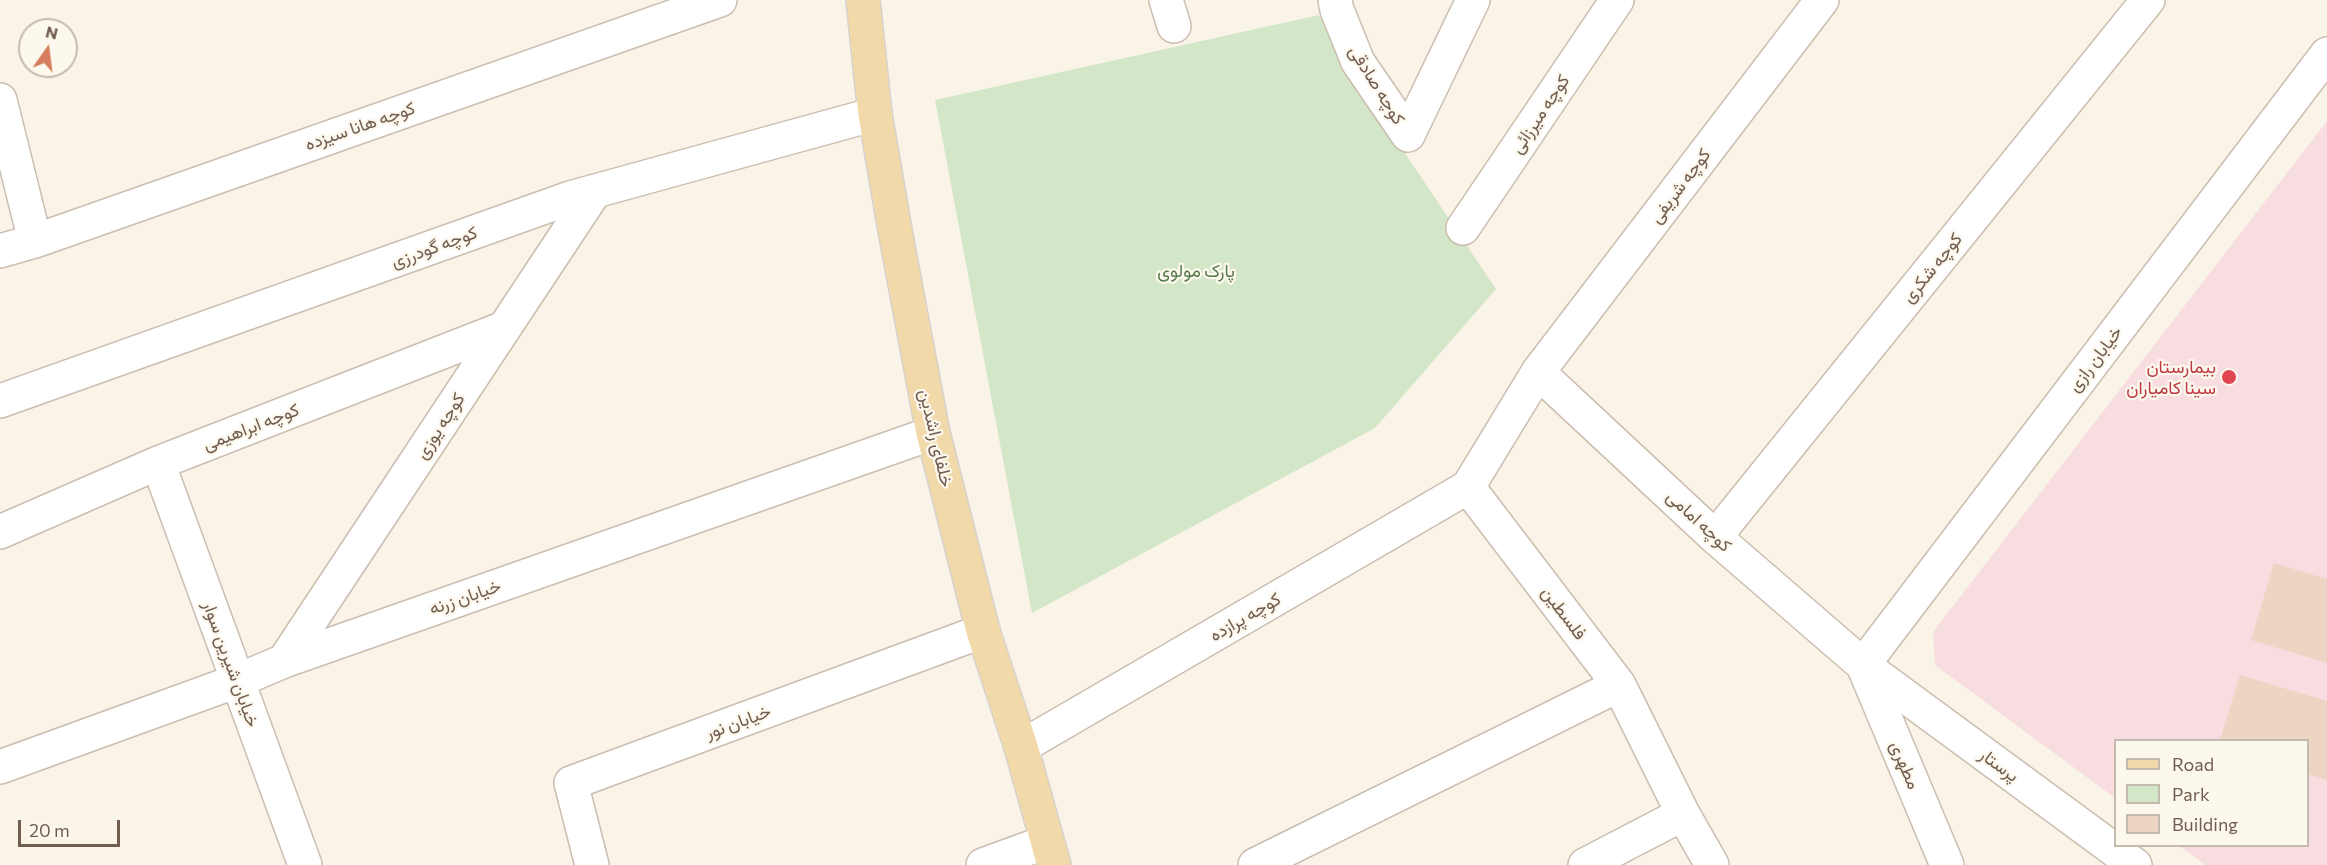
<!DOCTYPE html>
<meta charset="utf-8">
<style>
body{margin:0}
#map{position:relative;width:2327px;height:865px;overflow:hidden;background:#faf4e8;font-family:Commissioner,sans-serif}
canvas{display:block}
.legend{position:absolute;left:2114px;top:739px;width:195px;height:108px;box-sizing:border-box;background:#fdf8ee;border:2px solid #c5baae;margin:0;padding:8px 10px;list-style:none;font-size:18px;color:#715d4f}
.legend li{display:flex;align-items:center;gap:12px;height:30px}
.legend b{width:30px;border:2px solid #c5baae}
.north{position:absolute;left:18px;top:18px;width:60px;height:60px;box-sizing:border-box;background:#fdf8ee;border:2px solid #c5baae;border-radius:50%;rotate:14deg;font-size:16px;font-weight:700;line-height:24px;text-align:center;color:#715d4f}
.north::after{content:'';display:block;margin:auto;width:21px;height:27px;background:#d57d5c;clip-path:polygon(50% 0,100% 100%,50% 72%,0 100%)}
.scale{position:absolute;left:18px;top:820px;width:102px;height:27px;box-sizing:border-box;border:3px solid #715d4f;border-top:0;padding-left:8px;font-size:18px;line-height:21px;white-space:nowrap;color:#715d4f;-webkit-text-stroke:4px #fdf8ee;paint-order:stroke}
</style>
<div id="map">
<canvas width="2327" height="865"></canvas>
<ul class="legend">
<li><b style="height:8px;background:#f1d9a9"></b>Road</li>
<li><b style="height:16px;background:#d3e6c8"></b>Park</li>
<li><b style="height:16px;background:#ecd6c3"></b>Building</li>
</ul>
<div class="north">N</div>
<div class="scale">20 m</div>
</div>
<script>
const g = document.querySelector('canvas').getContext('2d');
g.lineJoin = 'round';
function paint(path, color) {
  g.fillStyle = color;
  g.fill(path, 'evenodd');
}
function toPath(rows) {
  const path = new Path2D();
  for (const r of rows) {
    path.moveTo(r[0], r[1]);
    for (let i = 2; i < r.length; i += 2) path.lineTo(r[i], r[i + 1]);
  }
  return path;
}
function stroke(path, color, width, dash) {
  g.strokeStyle = color;
  g.lineWidth = width;
  g.lineCap = dash ? 'butt' : 'round';
  g.setLineDash(dash || []);
  g.stroke(path);
}
function label(font, color, halo, rows, align = 'center') {
  g.font = font + ' Commissioner,Vazirmatn,sans-serif';
  g.lineWidth = 4.5;
  g.setLineDash([]);
  g.textBaseline = 'middle';
  g.strokeStyle = halo;
  g.fillStyle = color;
  for (const [text, x, y, turn = 0] of rows) {
    g.save();
    g.translate(x, y);
    g.rotate((+turn || 0) * Math.PI / 180);
    g.textAlign = isNaN(turn) ? turn : align;
    if (halo) g.strokeText(text, 0, 0);
    g.fillText(text, 0, 0);
    g.restore();
  }
}
paint(toPath([
 [2327,121,2327,865,2206,865,2179,846,2308,846,2308,740,2116,740,2115,798,1935,665,1933,632]
]), '#f7dddf');
paint(toPath([
 [1319,15,1409,159,1496,289,1375,428,1032,613,935,100]
]), '#d3e6c8');
paint(toPath([
 [2274,563,2327,579,2327,663,2251,640],
 [2240,675,2327,701,2327,780,2308,774,2308,740,2220,740]
]), '#ecd6c3');
const minor = toPath([
 [1166,0,1174,26],
 [1335,0,1337,10,1358,62,1408,135,1473,0],
 [0,100,35,241],
 [1463,228,1617,0],
 [0,251,35,241,720,0],
 [1538,372,1715,537,1863,665,1947,865],
 [0,401,570,198,875,114],
 [158,463,305,865],
 [0,532,158,463,504,328],
 [1715,537,2148,0],
 [284,661,595,191],
 [1863,665,2327,54],
 [1021,747,1468,487],
 [0,767,237,681,284,661,933,433],
 [592,865,571,783,983,631],
 [983,865,1046,842],
 [1255,865,1619,685],
 [1585,865,1683,814],
 [1712,865,1683,814,1619,685,1468,487,1538,372,1822,0]
]);
const tertiary = toPath([
 [1863,665,2135,865]
]);
const primary = toPath([
 [863,0,875,114,896,236,933,433,983,631,1021,747,1054,865]
]);
stroke(minor, '#cbbdaf', 36);
stroke(tertiary, '#cbbdaf', 36);
stroke(primary, '#d7d2ce', 36);
stroke(minor, '#fff', 33);
stroke(tertiary, '#fff', 33);
stroke(primary, '#f1d9a9', 33);
for (const [x, y, r, color] of [
 [2229,377,8,"#e0444e"]
]) {
  const dot = new Path2D();
  dot.arc(x, y, r, 0, 2 * Math.PI);
  g.fillStyle = color;
  g.fill(dot);
  stroke(dot, '#fdf8ee', 2);
}
label('18px', '#715d4f', '#fdf8ee', [
 ["کوچه صادقی",1377,85,58],
 ["کوچه میرزائی",1540,114,-56],
 ["کوچه هانا سیزده",360,126,-19],
 ["کوچه شریفی",1680,186,-53],
 ["کوچه گودرزی",434,247,-20],
 ["کوچه شکری",1932,268,-51],
 ["خیابان رازی",2095,359,-53],
 ["کوچه یوزی",440,426,-57],
 ["کوچه ابراهیمی",251,427,-21],
 ["خلفای راشدین",936,438,77],
 ["کوچه امامی",1699,521,43],
 ["خیابان زرنه",465,597,-19],
 ["فلسطین",1564,613,53],
 ["کوچه پرازده",1245,617,-30],
 ["خیابان شیرین سوار",231,664,70],
 ["خیابان نور",738,722,-20],
 ["مطهری",1905,765,67],
 ["پرستار",1999,765,36]
]);
label('18px', '#577b4c', '#fdf8ee', [
 ["پارک مولوی",1196,271]
]);
label('18px', '#be3a42', '#fdf8ee', [
 ["بیمارستان",2216,367],
 ["سینا کامیاران",2216,388]
], 'right');
</script>
